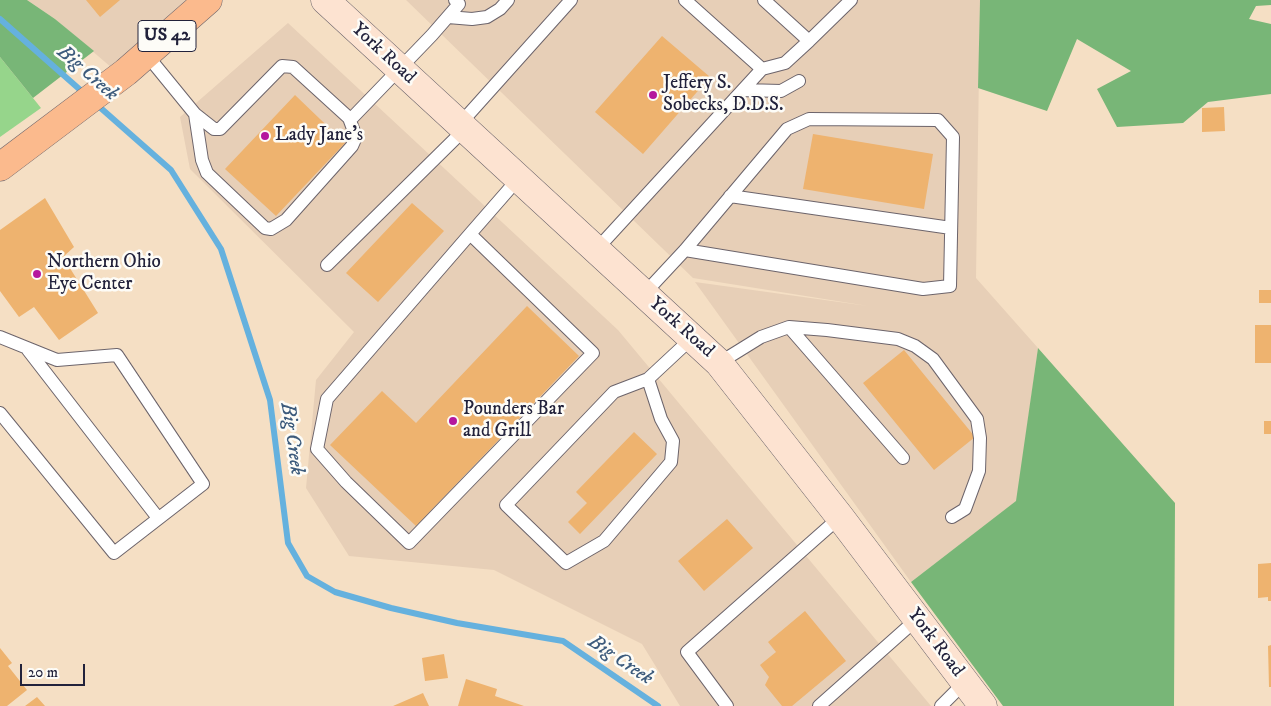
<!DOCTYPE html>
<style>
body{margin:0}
#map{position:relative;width:1271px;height:706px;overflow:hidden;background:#f5dfc4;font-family:"IM FELL DW Pica",serif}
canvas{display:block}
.scale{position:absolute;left:20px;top:664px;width:65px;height:22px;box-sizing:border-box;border:2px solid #22223b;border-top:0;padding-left:6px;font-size:15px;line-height:18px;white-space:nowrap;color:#22223b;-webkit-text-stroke:4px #fdfcf7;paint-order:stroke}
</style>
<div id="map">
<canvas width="1271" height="706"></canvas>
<div class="scale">20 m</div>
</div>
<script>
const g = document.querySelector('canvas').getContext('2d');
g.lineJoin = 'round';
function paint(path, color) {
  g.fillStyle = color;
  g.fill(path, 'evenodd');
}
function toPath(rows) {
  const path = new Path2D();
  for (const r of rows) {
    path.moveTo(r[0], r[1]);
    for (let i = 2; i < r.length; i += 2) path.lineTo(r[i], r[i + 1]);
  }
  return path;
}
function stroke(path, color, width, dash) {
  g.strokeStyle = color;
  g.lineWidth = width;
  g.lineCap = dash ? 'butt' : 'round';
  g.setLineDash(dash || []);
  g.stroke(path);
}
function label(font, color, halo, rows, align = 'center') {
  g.font = font + ' "IM FELL DW Pica",serif';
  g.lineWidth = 5;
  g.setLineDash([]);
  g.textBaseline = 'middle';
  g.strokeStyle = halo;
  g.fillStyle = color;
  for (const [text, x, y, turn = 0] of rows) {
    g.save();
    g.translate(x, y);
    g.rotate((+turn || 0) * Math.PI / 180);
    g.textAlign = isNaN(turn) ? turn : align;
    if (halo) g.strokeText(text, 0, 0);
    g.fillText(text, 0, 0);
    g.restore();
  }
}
paint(toPath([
 [27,0,190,0,112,68,55,19],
 [406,0,980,0,976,278,1038,348,1017,501,911,582,695,282,868,306,693,278],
 [288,23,618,330,931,706,680,706,642,644,494,570,349,556,306,488,316,380,354,332,190,169,180,117]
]), '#e7cfb7');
paint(toPath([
 [0,57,41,108,0,137]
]), '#96d58b');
paint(toPath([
 [0,0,27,0,55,19,94,51,33,98,0,57],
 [980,0,1271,0,1271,5,1256,6,1249,19,1271,24,1271,94,1208,102,1183,123,1117,127,1097,89,1131,71,1077,39,1047,111,978,88],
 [1038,348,1175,503,1174,706,1003,706,911,582,1016,501]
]), '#78b677');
stroke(toPath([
 [0,19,86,95],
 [95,103,171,170,221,249,270,400,288,543,307,576,335,592,391,608,457,623,563,641,658,706]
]), '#65b1de', 6);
paint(toPath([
 [86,0,120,0,100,17],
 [662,36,710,77,643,154,595,112],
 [295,95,345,143,276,216,225,169],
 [1224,107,1225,131,1202,132,1202,108],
 [813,134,933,154,924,209,803,189],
 [45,198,74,247,63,257,98,313,59,340,34,307,19,317,0,291,0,230],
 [412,203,444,231,378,302,346,273],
 [1259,290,1271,290,1271,303,1259,303],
 [527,306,579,356,416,526,330,445,382,391,416,423],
 [1255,325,1271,325,1271,363,1255,363],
 [904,350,975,437,934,470,863,383],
 [1264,421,1271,421,1271,434,1264,434],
 [634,432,657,454,580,534,568,522,587,503,576,492],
 [727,519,753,548,704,591,678,561],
 [1271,563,1271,601,1268,601,1268,597,1258,598,1258,564],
 [805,611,846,661,792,706,782,706,765,685,769,677,760,665,776,652,768,642],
 [1271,645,1271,687,1269,687,1268,646],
 [0,648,12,663,8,666,27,690,7,706,0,706],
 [444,654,448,678,425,681,422,658],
 [466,679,497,689,495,696,524,706,458,706],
 [423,693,429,706,393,706],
 [37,697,45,706,25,706]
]), '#eeb36f');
const lane = toPath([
 [764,0,809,41,851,0],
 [448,17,472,19,487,17,500,9,508,0],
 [146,54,195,114,214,129,220,129,282,66,293,67,349,118,353,117,432,35,459,4,455,0],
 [762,69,785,63,809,41],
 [743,90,781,91,799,81],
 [195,114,202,160,207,173,265,228,271,229,286,220,352,146,356,137,349,118],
 [459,125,571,0],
 [730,196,951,228],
 [470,234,593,353,409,543,346,482,317,449,327,399,470,234,518,179],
 [596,250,762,69,685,0],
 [327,265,464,130],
 [644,294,685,250,787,129,809,119,938,120,953,137,950,286,923,289,685,250],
 [789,327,903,458],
 [0,337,57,360,117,355,203,484,114,553,0,413],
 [28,350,158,518],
 [719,363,761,337,789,327,827,330,898,339,915,346,933,359,977,419,980,438,979,471,965,509,952,517],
 [648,379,661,419,673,441,671,462,604,541,566,563,506,505,614,392,648,379,692,338],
 [727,706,687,652,840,517],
 [819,706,917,619],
 [941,706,965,682]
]);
const secondary = toPath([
 [325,0,719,363,840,517,983,706]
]);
const primary = toPath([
 [0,167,126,72,208,0]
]);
stroke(lane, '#6c646b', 14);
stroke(secondary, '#6c646b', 29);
stroke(primary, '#6c646b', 29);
stroke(lane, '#fff', 12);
stroke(secondary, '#fde3d1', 28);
stroke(primary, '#fbba8d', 28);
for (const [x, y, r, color] of [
 [653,95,5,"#b5179e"],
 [265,136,5,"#b5179e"],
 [37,274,5,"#b5179e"],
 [453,421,5,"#b5179e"]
]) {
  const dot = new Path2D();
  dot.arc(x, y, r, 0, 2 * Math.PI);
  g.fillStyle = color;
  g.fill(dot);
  stroke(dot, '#fdfcf7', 2);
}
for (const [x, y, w] of [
 [167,36,58]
]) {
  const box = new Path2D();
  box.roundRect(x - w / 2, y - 15.5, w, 31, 4);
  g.fillStyle = '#fdfcf7';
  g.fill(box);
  stroke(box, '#22223b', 1);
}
label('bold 18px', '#22223b', null, [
 ["US 42",167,36]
]);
label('19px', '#22223b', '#fdfcf7', [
 ["York Road",383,54,43],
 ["York Road",681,328,42],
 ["York Road",935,643,53]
]);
label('19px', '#22223b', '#fdfcf7', [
 ["Jeffery S.",663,84],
 ["Sobecks, D.D.S.",663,106],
 ["Lady Jane's",275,136],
 ["Northern Ohio",47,263],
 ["Eye Center",47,285],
 ["Pounders Bar",463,410],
 ["and Grill",463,432]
], 'left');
label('italic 20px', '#3d5b7c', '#fdfcf7', [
 ["Big Creek",87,74,41],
 ["Big Creek",291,439,82],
 ["Big Creek",620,661,34]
]);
</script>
